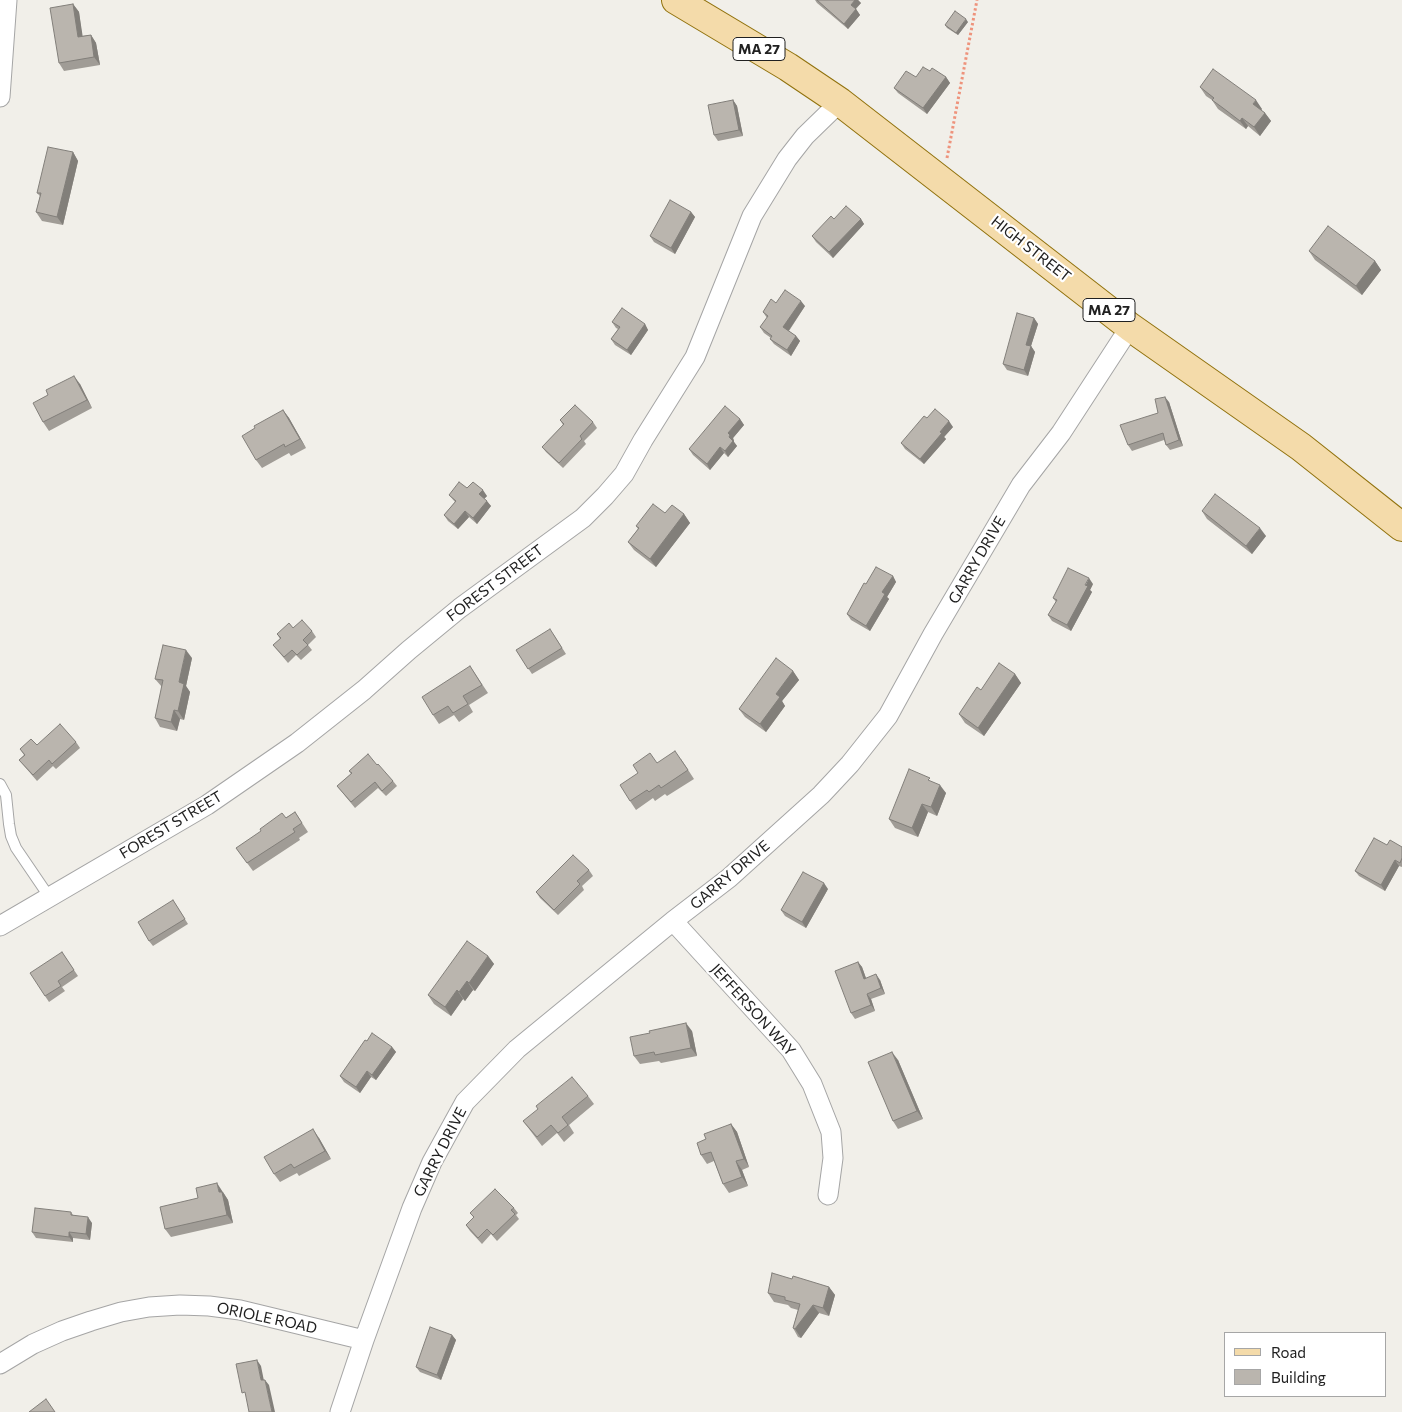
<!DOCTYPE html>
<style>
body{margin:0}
#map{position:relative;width:1402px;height:1412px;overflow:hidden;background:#f1efe9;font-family:Commissioner,sans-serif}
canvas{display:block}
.legend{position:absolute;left:1224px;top:1332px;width:162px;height:65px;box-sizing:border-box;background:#fff;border:1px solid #a6a6a6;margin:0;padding:6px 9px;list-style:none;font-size:15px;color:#212121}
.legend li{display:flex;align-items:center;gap:10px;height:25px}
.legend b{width:25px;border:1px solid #a6a6a6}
</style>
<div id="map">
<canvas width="1402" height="1412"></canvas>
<ul class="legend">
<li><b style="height:6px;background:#f4dbaa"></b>Road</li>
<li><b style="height:14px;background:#bab5ae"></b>Building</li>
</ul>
</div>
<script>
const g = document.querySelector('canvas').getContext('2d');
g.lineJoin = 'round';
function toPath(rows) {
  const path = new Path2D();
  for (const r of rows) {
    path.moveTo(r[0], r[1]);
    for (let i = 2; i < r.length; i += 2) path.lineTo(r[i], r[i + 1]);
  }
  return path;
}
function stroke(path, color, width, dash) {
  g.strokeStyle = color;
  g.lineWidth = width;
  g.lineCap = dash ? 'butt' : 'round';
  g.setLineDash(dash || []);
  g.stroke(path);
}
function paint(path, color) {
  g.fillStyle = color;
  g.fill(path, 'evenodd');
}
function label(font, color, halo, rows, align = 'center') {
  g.font = font + ' Commissioner,sans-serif';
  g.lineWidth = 4.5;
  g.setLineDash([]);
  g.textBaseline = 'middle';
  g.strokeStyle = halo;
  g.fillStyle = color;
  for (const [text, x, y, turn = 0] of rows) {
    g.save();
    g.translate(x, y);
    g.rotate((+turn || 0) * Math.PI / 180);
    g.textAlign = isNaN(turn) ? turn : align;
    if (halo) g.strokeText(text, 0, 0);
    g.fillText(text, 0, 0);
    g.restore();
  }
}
const service = toPath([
 [0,784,6,795,9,824,11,836,16,848,50,898]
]);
const minor = toPath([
 [0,97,7,0],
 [673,921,791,1050,812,1084,831,1132,833,1158,828,1195],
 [0,926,207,805,297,743,364,690,409,650,460,608,583,518,605,496,624,474,643,440,695,357,752,216,787,159,805,136,840,102],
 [0,1364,33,1344,62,1331,91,1321,121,1312,149,1307,180,1305,209,1306,240,1310,364,1340],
 [340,1412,364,1340,412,1208,432,1162,465,1102,517,1049,673,921,729,878,821,795,850,764,888,716,933,634,1021,485,1061,433,1130,327]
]);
const primary = toPath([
 [676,0,788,67,840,102,1130,327,1301,447,1402,527]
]);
stroke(service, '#a5a5a5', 12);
stroke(minor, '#a5a5a5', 21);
stroke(primary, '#91720d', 30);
stroke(toPath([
 [947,158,977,0]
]), '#ee937c', 3, [2.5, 2.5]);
stroke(service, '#fff', 10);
stroke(minor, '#fff', 19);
stroke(primary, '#f4dbaa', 28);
paint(toPath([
 [815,0,858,0,861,3,856,9,860,15,848,29,817,3],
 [73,4,79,12,82,36,91,35,96,43,100,65,64,71,59,63],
 [968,22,958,35,947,28,945,25],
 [930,71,946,77,950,83,927,114,898,93,894,88],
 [1200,87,1262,109,1261,110,1265,113,1271,121,1260,136,1248,126,1246,129,1218,109,1212,100,1206,96],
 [733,100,737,106,743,136,718,141,714,135],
 [73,152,78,161,63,225,42,221,36,212,40,196,37,193],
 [691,212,695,217,675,254,654,242,650,236],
 [834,219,861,219,864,224,833,258,816,242,812,236],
 [1309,251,1375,261,1381,270,1362,295,1315,260],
 [776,303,805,306,789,331,796,336,800,341,791,356,774,344,770,339,771,338,764,333,760,327,767,318,763,312],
 [1034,318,1038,324,1031,346,1035,352,1028,376,1007,370,1003,364],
 [612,322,645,324,648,330,631,355,615,345,611,339,618,329,616,328],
 [80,384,92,408,49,431,43,422],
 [1169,402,1183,446,1170,450,1166,445,1164,440,1132,451,1128,445],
 [283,410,289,418,306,448,291,456,289,453,262,468,256,460],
 [927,418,953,427,944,437,946,439,924,464,905,449,901,443],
 [740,419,744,425,733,438,734,441,734,442,737,446,728,457,724,453,710,470,693,455,689,449],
 [560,420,593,422,597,428,584,441,586,444,563,468,546,452,542,447,563,425],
 [467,488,487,496,484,499,491,506,477,524,469,517,458,529,448,521,444,515,455,502,449,495],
 [1202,511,1266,536,1252,554,1207,519],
 [665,513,684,514,690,523,656,567,634,550,628,542,638,529,636,526],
 [893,576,896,582,887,597,889,599,870,631,851,620,847,614,866,584],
 [1093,584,1090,590,1092,592,1071,631,1052,621,1048,615,1056,602,1053,598],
 [293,628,312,631,316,637,308,645,312,650,301,660,296,655,288,663,273,645,280,639,277,634],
 [554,635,566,654,532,674,516,650],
 [192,658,186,686,190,692,184,720,180,719,177,731,160,727,155,718,162,687,155,679],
 [470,666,488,693,469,705,473,712,459,722,454,715,439,724,433,715],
 [793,671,799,680,782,701,785,706,766,732,745,717,739,709],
 [1015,674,1021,683,984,736,965,723,959,714,981,690],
 [76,742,80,748,56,769,53,766,37,781,19,760,24,755,20,749,37,745],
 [681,759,694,779,667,796,665,794,655,801,653,798,636,810,630,801,657,763],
 [377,765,393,781,397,786,386,796,378,788,355,808,337,786,351,774,349,771],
 [933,782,946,793,937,816,928,812,918,837,895,828,889,819],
 [295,812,308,832,299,838,300,840,253,871,236,848],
 [1387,845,1402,847,1402,867,1399,866,1385,891,1359,876,1355,871],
 [589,870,593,876,582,886,584,890,558,915,540,898,536,892],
 [828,889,806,928,785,916,781,910],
 [173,900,188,924,153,946,149,941],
 [62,952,78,976,62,987,65,991,49,1002,45,996],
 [488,956,494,964,475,991,473,990,465,1001,463,999,451,1016,434,1004,428,995],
 [858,962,862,967,866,978,880,980,885,994,871,999,875,1011,855,1019,851,1013],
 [692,1031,697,1056,661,1063,659,1061,640,1064,634,1056],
 [367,1041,392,1047,396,1052,376,1080,371,1077,360,1093,344,1082,340,1076],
 [898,1060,923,1119,898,1129,893,1121],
 [588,1096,594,1104,569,1125,574,1133,564,1142,557,1133,542,1146,523,1121],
 [731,1124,737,1132,749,1167,742,1170,748,1186,729,1193,723,1184,714,1161,707,1164,701,1155,706,1139],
 [319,1138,331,1159,299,1176,297,1173,280,1182,274,1174],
 [223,1192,228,1200,233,1223,171,1237,165,1229],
 [514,1208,518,1213,516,1215,519,1219,497,1241,491,1234,482,1244,470,1231,466,1225,474,1218,470,1213],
 [71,1212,73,1215,92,1223,90,1240,73,1238,73,1242,36,1238,32,1232],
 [792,1279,829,1287,835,1295,829,1316,819,1313,801,1338,798,1337,793,1328,798,1310,791,1308,788,1305,774,1302,768,1293],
 [452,1335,456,1340,441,1380,420,1372,416,1367]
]), '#a09c96');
paint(toPath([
 [855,0,858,0,861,3,854,10,851,5],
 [73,4,79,12,84,45,78,37],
 [856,9,860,15,848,29,844,24],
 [966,19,968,22,958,35,956,33],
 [91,35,96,43,100,65,94,57],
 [946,77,950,83,927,114,923,108],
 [733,100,737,106,743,136,739,130],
 [1256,100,1262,109,1259,113,1253,104],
 [1265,113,1271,121,1260,136,1254,127],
 [1242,118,1248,126,1246,129,1240,121],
 [73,152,78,161,63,225,57,217],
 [691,212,695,217,675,254,671,248],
 [861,219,864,224,833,258,829,252],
 [1375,261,1381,270,1362,295,1356,286],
 [801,301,805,306,787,333,783,327],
 [1034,318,1038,324,1031,346,1035,352,1028,376,1024,370,1026,345],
 [645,324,648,330,631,355,627,350],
 [796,336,800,341,791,356,787,350],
 [74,376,80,384,92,408,87,400],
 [1165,397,1169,402,1183,446,1179,440],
 [283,410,289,418,306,448,300,439],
 [740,419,744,425,733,438,734,441,734,442,737,446,728,457,725,451,728,433],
 [949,421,953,427,944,437,946,439,924,464,920,459,940,432],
 [720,447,724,453,710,470,707,464],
 [483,490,487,496,483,500,479,494],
 [487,501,491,506,477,524,473,518],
 [465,511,469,517,458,529,454,524],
 [684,514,690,523,656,567,650,559],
 [1260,528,1266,536,1252,554,1246,546],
 [893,576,896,582,887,597,889,599,870,631,866,626,882,592],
 [1089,578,1093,584,1090,590,1092,592,1071,631,1067,625],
 [186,650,192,658,186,686,190,692,184,720,178,711,179,682],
 [793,671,799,680,782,701,785,706,766,732,760,724,776,694],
 [1015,674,1021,683,984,736,978,728],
 [174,710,180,719,177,731,171,722],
 [940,785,946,793,937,816,931,807],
 [922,804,928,812,918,837,912,828],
 [1395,860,1399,866,1385,891,1381,885],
 [824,883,828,889,806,928,802,922],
 [488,956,494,964,475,991,469,983],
 [858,962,862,967,868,984,864,979],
 [876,974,880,980,885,994,881,988],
 [467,981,473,990,465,1001,459,992],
 [457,990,463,999,451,1016,445,1007],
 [867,994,871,999,875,1011,871,1005],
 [686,1023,692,1031,697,1056,691,1048],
 [392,1047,396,1052,376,1080,372,1075],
 [892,1052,898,1060,923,1119,917,1111],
 [367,1071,371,1077,360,1093,356,1087],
 [731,1124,737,1132,749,1167,744,1159],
 [313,1129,319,1138,331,1159,325,1151],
 [736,1161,742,1170,748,1186,742,1177],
 [217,1183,228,1200,233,1223,227,1215,219,1192],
 [88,1217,92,1223,90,1240,86,1234],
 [69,1232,73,1238,73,1242,69,1237],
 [829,1287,835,1295,829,1316,823,1308],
 [813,1305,819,1313,801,1338,795,1329],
 [452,1335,456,1340,441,1380,437,1375],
 [257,1360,261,1366,265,1386,261,1380],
 [265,1380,269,1385,275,1412,272,1412]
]), '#827f7a');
const building = toPath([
 [817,0,855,0,851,5,856,9,844,24,817,0],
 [73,4,78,37,91,35,94,57,59,63,50,8,73,4],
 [955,11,966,19,956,33,945,25,955,11],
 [923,67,930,71,932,68,946,77,923,108,894,88,906,71,916,77,923,67],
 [1213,69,1256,100,1253,104,1265,113,1254,127,1242,118,1240,121,1223,108,1212,100,1214,98,1200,87,1213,69],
 [733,100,739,130,714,135,708,105,733,100],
 [48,147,73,152,57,217,36,212,41,193,37,193,48,147],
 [670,200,691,212,671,248,650,236,670,200],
 [846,206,861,219,829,252,812,236,831,216,834,219,846,206],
 [1328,226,1375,261,1356,286,1309,251,1328,226],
 [785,290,801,301,783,327,796,336,787,350,770,339,772,336,760,327,768,316,763,312,771,299,776,303,785,290],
 [622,308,645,324,627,350,611,339,620,327,612,322,622,308],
 [1017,313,1034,318,1026,345,1031,346,1024,370,1003,364,1017,313],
 [74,376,87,400,43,422,33,403,48,395,46,390,74,376],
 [1165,397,1179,440,1166,445,1163,433,1128,445,1120,425,1158,413,1155,399,1165,397],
 [575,405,593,422,580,436,582,439,559,463,542,447,564,424,560,420,575,405],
 [725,406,740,419,728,433,730,435,729,437,733,441,725,451,720,447,707,464,689,449,725,406],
 [935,409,949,421,940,432,942,433,920,459,901,443,924,416,927,418,935,409],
 [283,410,300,439,285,447,284,444,256,460,242,436,255,428,254,426,283,410],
 [459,482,467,488,473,482,483,490,479,494,487,501,473,518,465,511,454,524,444,515,456,501,449,495,459,482],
 [1215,494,1260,528,1246,546,1202,511,1215,494],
 [653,504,665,513,672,505,684,514,650,559,628,542,639,528,636,526,653,504],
 [876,567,893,576,882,592,885,594,866,626,847,614,864,583,866,584,876,567],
 [1068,568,1089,578,1085,585,1088,586,1067,625,1048,615,1057,600,1053,598,1068,568],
 [302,620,312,631,303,640,308,645,297,655,292,650,284,657,273,645,281,638,277,634,289,623,293,628,302,620],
 [550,629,562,648,528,669,516,650,550,629],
 [163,645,186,650,179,682,184,684,178,711,174,710,171,722,155,718,163,680,155,679,163,645],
 [776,658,793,671,776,694,780,697,760,724,739,709,776,658],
 [999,663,1015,674,978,728,959,714,977,687,981,690,999,663],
 [470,666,482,685,463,696,468,704,453,713,448,706,433,715,422,697,470,666],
 [60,724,76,742,52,764,49,760,33,775,19,760,25,755,20,749,31,739,37,745,60,724],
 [675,751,688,770,661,788,659,785,649,792,647,790,630,801,620,785,638,773,633,765,650,753,657,763,675,751],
 [368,754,377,765,378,764,393,781,382,791,375,782,351,802,337,786,352,773,349,771,368,754],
 [909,769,930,778,928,780,940,785,931,807,922,804,912,828,889,819,909,769],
 [295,812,302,823,293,829,295,832,247,863,236,848,261,831,260,829,282,813,286,818,295,812],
 [1374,838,1387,845,1390,840,1402,847,1402,858,1400,863,1395,860,1381,885,1355,871,1374,838],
 [573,855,589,870,577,881,580,884,554,910,536,892,573,855],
 [803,872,824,883,802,922,781,910,803,872],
 [173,900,185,919,149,941,138,922,173,900],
 [467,941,488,956,469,983,467,981,459,992,457,990,445,1007,428,995,467,941],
 [62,952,74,970,58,981,61,986,45,996,30,973,62,952],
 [858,962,864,979,876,974,881,988,867,994,871,1005,851,1013,835,971,858,962],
 [686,1023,691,1048,655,1055,654,1052,634,1056,630,1037,650,1033,649,1031,686,1023],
 [372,1033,392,1047,372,1075,367,1071,356,1087,340,1076,365,1040,367,1041,372,1033],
 [892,1052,917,1111,893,1121,868,1062,892,1052],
 [572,1077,588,1096,562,1117,568,1125,558,1133,551,1125,537,1137,523,1121,538,1109,536,1106,572,1077],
 [731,1124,744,1159,736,1161,742,1177,723,1184,711,1152,701,1155,697,1143,706,1139,704,1134,731,1124],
 [313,1129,325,1151,294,1168,291,1164,274,1174,264,1157,313,1129],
 [217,1183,219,1192,222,1192,227,1215,165,1229,160,1207,198,1198,196,1188,217,1183],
 [495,1189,514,1208,511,1210,515,1214,493,1235,487,1229,478,1238,466,1225,474,1217,470,1213,495,1189],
 [35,1208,71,1212,71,1215,88,1217,86,1234,69,1232,69,1237,32,1232,35,1208],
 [772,1273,792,1279,793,1276,829,1287,823,1308,813,1305,795,1329,793,1328,800,1304,785,1300,785,1297,768,1293,772,1273],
 [430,1327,452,1335,437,1375,416,1367,430,1327],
 [257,1360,261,1380,265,1380,272,1412,249,1412,245,1392,242,1393,236,1364,257,1360],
 [46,1399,55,1412,29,1412,46,1399]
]);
paint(building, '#bab5ae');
stroke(building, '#827f7a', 1);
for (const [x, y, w] of [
 [759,49,52],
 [1109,310,52]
]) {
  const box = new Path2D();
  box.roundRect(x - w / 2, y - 11.5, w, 23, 4);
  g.fillStyle = '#fff';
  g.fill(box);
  stroke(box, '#212121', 1);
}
label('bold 14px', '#212121', null, [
 ["MA 27",759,49],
 ["MA 27",1109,310]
]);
label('15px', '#212121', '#fff', [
 ["HIGH STREET",1031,249,38],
 ["GARRY DRIVE",977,560,-60],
 ["FOREST STREET",495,583,-37],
 ["FOREST STREET",171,825,-31],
 ["GARRY DRIVE",730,875,-40],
 ["JEFFERSON WAY",753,1010,48],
 ["GARRY DRIVE",440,1152,-63],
 ["ORIOLE ROAD",267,1318,12]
]);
</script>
